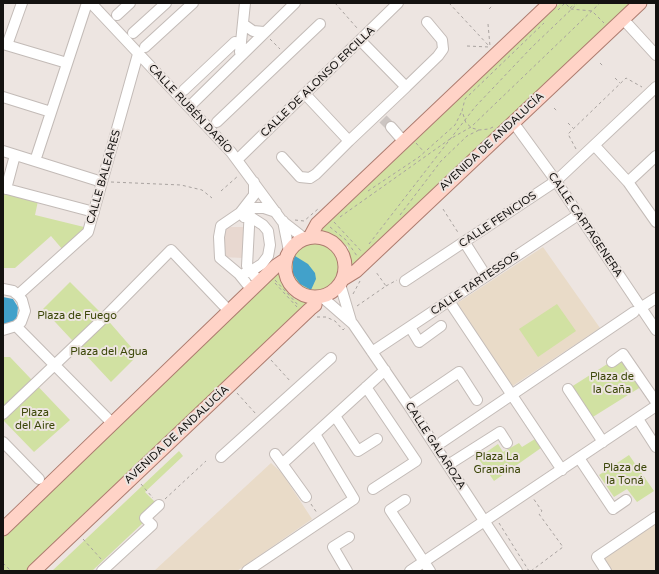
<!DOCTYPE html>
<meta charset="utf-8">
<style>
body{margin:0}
#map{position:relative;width:659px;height:574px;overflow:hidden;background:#ede5e1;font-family:"Varela Round",sans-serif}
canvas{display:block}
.frame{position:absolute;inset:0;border:4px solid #141210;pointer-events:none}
</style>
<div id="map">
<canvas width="659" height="574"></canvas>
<div class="frame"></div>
</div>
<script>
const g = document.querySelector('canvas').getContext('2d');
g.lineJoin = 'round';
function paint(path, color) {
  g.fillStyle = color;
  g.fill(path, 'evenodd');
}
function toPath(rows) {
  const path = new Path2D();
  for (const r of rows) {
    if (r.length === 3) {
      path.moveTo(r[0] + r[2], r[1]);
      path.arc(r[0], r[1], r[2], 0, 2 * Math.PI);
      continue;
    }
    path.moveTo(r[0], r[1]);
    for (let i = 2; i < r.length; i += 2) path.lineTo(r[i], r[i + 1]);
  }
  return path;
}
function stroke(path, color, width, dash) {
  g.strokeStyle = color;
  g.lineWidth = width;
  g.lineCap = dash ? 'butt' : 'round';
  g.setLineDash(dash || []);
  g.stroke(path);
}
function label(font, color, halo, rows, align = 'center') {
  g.font = font + ' "Varela Round",sans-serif';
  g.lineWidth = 4;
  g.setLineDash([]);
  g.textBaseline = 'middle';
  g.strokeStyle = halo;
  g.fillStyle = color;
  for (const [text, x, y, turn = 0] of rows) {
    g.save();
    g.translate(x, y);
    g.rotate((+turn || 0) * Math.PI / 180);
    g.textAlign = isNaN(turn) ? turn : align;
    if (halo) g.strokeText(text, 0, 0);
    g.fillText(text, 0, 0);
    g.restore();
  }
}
paint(toPath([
 [222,227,244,227,243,258,222,257]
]), '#e8d8d0');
paint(toPath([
 [543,247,600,328,511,387,456,304],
 [271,463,282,473,312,519,237,571,154,571],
 [656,520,656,571,608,571,599,559]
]), '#e9dbc8');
paint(toPath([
 [560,3,633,3,351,270,348,247,336,237,319,232],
 [3,191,38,201,35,215,84,227,83,232,63,250,51,236,15,268,3,268],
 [314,267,24],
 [278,268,280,279,287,292,295,299,311,304,29,571,3,571,3,534,155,392],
 [70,282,105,317,138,355,111,382,43,309],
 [557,304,576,331,538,357,519,329],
 [623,354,644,385,588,420,568,389],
 [3,357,10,357,70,420,34,452,3,420],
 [535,439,541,448,494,481,478,458,498,444,503,452,519,443,522,447],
 [179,451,183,456,145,492,157,504,145,521,92,571,52,571],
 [629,455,654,491,637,502,627,489,614,497,599,475]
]), '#d1e1a2');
paint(toPath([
 [295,256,308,264,315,273,316,279,311,290,300,284,293,274,293,261],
 [3,297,13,299,18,307,17,317,14,321,5,324,3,324]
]), '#42a1ca');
stroke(toPath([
 [383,119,391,127]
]), '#ccc5c2', 10, [10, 5]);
const minor = toPath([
 [91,3,231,152,282,221,305,239],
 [117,15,130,3],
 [623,19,656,55],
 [243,24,253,31,264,32],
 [133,33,166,3],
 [3,44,67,63],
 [7,45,22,3],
 [145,47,193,3],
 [240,52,245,3],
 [406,87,438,56,443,49,442,40,427,22],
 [184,90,235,42],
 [305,94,349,141,406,87,360,40],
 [3,97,51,112],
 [189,107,295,3],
 [217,122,320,24],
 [513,122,556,181,656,330],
 [391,127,404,142],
 [595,146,628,182,656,222],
 [3,151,102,182],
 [282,157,300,177,310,178,316,174,349,141],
 [237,160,398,3],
 [35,161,87,3],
 [628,182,656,156],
 [3,188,94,212],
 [6,189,15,155],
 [244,217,249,216,263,225,268,231,270,245,268,256,262,264,251,271,245,273],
 [283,221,289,251],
 [465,243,486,276],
 [405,281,556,181,656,87],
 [259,282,247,266,250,208,264,208,276,212],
 [340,284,351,321],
 [3,289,13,291,18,295,22,300,25,311,21,322,16,326,3,330],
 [251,289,239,274,220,258,219,237,221,226,240,213,254,195,254,182],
 [18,295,88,232,138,54],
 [322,297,353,324,409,406,517,571],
 [449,301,562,470],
 [645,305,656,298],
 [16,326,112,423],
 [410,327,419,342,441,326],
 [372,352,578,215],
 [612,362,623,354,656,402],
 [366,387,416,461,373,489],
 [568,389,603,442],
 [409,406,459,372,477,400],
 [3,414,105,317,171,250,229,311],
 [335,416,358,451,377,439],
 [638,419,656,447],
 [3,442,39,479],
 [442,442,634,312],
 [275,454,306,497],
 [221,457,331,358],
 [579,458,613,509,626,500],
 [282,464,385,370],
 [448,465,500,432,507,443],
 [405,500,390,510,430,571],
 [102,571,152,525,145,518,159,505],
 [247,571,354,499,315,434],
 [347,571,333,547,349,537],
 [410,571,656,406],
 [606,571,597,557,656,517]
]);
const major = toPath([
 [315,267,30],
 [310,237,317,224,550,3],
 [343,279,356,271,640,3],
 [3,529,276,266,285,260],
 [34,571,310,309,315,305,316,298]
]);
stroke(minor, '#c3bbb7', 12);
stroke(major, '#ad7c6f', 15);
stroke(toPath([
 [335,3,357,28],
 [449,3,489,46],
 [570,8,576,3],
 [489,9,492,6],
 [558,10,565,3,571,9,592,11,604,23],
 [488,24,490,46],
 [270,39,280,49],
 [467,46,489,47],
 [600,63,604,67],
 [615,78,620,83],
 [554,108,557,111],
 [568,123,573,128],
 [493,127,489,129,479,130,472,128,466,123,462,111,465,99,544,23],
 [416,143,424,152],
 [576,149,568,134,626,78,642,87],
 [111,182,181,185,202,190,212,198],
 [221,191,238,176],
 [368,191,419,157,455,125,462,111],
 [443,209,459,234],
 [400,215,441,161,467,136,479,130],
 [340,217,450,139,471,127,600,3],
 [295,220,304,221,318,209],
 [334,222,362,252],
 [330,227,346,240,357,256],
 [369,244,475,107,532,47,578,3],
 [275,280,299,306],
 [275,283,297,307],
 [386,286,397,280],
 [353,294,360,281],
 [357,306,386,286,376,272],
 [317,317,326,317,335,321,343,330,345,328],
 [271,360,291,382],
 [237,393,256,414],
 [141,484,153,498],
 [165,499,206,461],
 [311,504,317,513],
 [499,523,529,571],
 [83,539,102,560],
 [3,563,11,571],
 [531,571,563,547,539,514,542,511,533,498],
 [576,571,577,571]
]), '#a8a29f', 1, [3, 3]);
stroke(minor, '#fff', 10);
stroke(major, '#ffd3c7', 13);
label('11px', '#141210', '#ede5e1', [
 ["CALLE DE ALONSO ERCILLA",318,82,-44],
 ["CALLE RUBÉN DARÍO",190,109,47],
 ["AVENIDA DE ANDALUCÍA",492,142,-43],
 ["CALLE BALEARES",104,177,-74],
 ["CALLE FENICIOS",498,220,-34],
 ["CALLE CARTAGENERA",585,225,56],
 ["CALLE TARTESSOS",475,284,-34],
 ["AVENIDA DE ANDALUCÍA",177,435,-43],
 ["CALLE GALAROZA",435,446,57]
]);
label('11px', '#3c4709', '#ede5e1', [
 ["Plaza de Fuego",77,316],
 ["Plaza del Agua",109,352],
 ["Plaza de",612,377],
 ["la Caña",612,390],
 ["Plaza",35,413],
 ["del Aire",35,426],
 ["Plaza La",497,457],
 ["Granaina",497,470],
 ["Plaza de",625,468],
 ["la Toná",625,481]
]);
</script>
